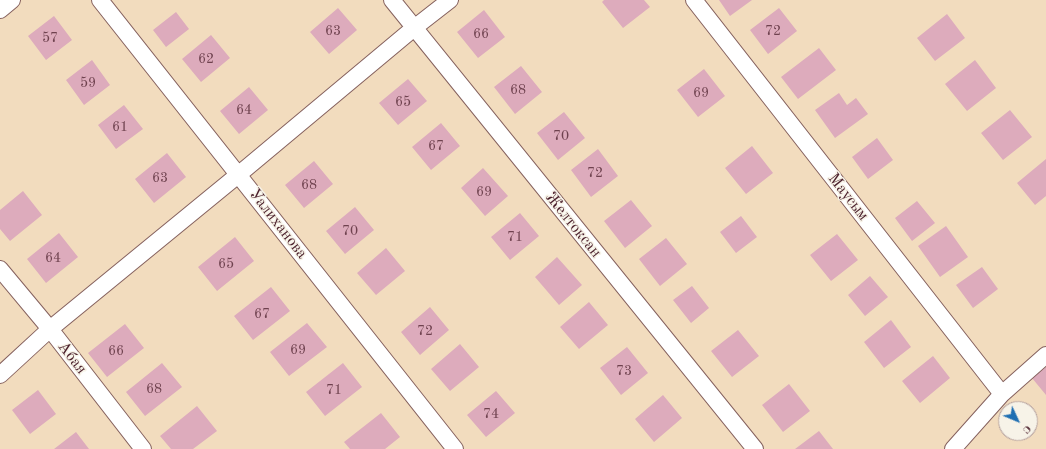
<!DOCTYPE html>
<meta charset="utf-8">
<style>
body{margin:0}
#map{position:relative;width:1046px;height:449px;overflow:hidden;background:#f2dcbe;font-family:"Old Standard TT",serif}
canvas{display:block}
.north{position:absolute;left:998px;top:401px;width:40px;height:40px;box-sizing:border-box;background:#f7f3e8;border:1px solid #b29e9c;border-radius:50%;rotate:134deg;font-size:11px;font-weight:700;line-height:16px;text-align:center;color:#4a1f2b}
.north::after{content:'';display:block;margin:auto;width:14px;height:18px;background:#1f6fb2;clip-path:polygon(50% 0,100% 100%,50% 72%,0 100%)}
</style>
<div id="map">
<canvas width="1046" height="449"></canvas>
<div class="north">С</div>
</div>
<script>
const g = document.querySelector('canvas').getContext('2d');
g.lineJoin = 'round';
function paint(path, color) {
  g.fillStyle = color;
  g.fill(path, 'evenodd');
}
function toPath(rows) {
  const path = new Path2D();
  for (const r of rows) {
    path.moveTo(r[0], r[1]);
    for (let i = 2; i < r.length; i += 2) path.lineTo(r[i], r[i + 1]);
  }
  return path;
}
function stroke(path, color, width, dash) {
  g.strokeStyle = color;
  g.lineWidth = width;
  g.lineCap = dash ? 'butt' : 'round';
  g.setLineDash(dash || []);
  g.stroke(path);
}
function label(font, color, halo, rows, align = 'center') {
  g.font = font + ' "Old Standard TT",serif';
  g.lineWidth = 3;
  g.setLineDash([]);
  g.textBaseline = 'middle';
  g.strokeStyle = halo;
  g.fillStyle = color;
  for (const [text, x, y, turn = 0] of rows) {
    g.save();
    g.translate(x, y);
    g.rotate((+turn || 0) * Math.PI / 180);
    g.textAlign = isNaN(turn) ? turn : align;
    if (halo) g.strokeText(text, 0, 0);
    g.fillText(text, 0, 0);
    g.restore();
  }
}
paint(toPath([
 [604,0,644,0,650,7,623,28,602,2],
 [719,0,752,0,730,16],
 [338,8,357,30,329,54,310,32],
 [779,8,797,31,768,54,750,30],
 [484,10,505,37,478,58,457,32],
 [176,12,189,29,166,47,153,30],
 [947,14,965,38,935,61,917,38],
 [54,16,72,40,46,60,28,36],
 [211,35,230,58,201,82,182,59],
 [819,48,836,70,798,99,781,77],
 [92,60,110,85,84,105,66,80],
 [975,60,996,88,967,111,945,84],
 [521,66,542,92,515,114,494,87],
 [704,69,725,96,698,117,677,90],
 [408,79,427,101,398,125,379,103],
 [249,87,268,110,239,134,220,111],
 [839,93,847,105,856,98,868,114,835,138,815,110],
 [124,105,143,129,116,149,98,125],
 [1010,110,1032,137,1003,160,981,133],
 [564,112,585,138,558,160,537,133],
 [441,123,460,146,431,170,412,147],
 [877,138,893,160,868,179,852,157],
 [752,146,773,173,746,194,725,168],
 [598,149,618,176,591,197,571,170],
 [167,153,186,177,154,203,135,179],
 [1046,159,1046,196,1035,205,1017,183],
 [314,161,333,184,304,208,285,185],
 [483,168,508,196,485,216,461,188],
 [23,191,42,215,10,241,0,229,0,210],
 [631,200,652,226,625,248,604,221],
 [917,201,935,223,912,241,895,218],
 [355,207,374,230,345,254,326,231],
 [520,213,539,236,510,260,491,237],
 [741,216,757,237,736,253,720,232],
 [946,226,968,257,940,277,918,246],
 [59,233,78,257,46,283,27,259],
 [837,234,858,260,831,281,810,255],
 [235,237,254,261,217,291,198,267],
 [666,238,687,264,660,286,639,259],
 [386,248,405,271,376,295,357,273],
 [557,257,582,285,559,305,535,277],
 [982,267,998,289,973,308,956,285],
 [870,276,888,297,865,316,848,295],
 [692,286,709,308,691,323,673,300],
 [271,287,290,311,253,340,234,316],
 [589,302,608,325,579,349,560,327],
 [430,307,449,330,420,355,401,332],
 [891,320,911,347,884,368,864,342],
 [307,323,327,347,289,376,270,352],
 [125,324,144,348,107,377,88,353],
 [738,330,759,356,732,377,711,351],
 [460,344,479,367,450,391,431,369],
 [627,347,648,373,621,395,600,368],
 [933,356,950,378,920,403,902,381],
 [162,363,182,387,145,416,126,392],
 [343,363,362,387,325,416,306,392],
 [1046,367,1046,395,1032,378],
 [789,384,810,411,783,432,762,405],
 [38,390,56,414,30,434,12,410],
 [496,391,515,413,486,437,467,415],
 [663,395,682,418,654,442,635,419],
 [197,406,217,431,193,449,171,449,160,436],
 [381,413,400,437,385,449,350,449,344,442],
 [819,431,833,449,795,449],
 [76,432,89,449,54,449]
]), '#ddabbc');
const minor = toPath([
 [100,0,455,449],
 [392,0,755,449],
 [694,0,1002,394],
 [0,10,12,0],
 [0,269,50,329,143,449],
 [0,375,50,329,238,175,414,28,450,0],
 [953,449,1002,394,1046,355]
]);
stroke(minor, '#85615e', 18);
stroke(minor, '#fff', 16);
label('14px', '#6f424f', null, [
 ["63",333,31],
 ["72",773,31],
 ["66",481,34],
 ["57",50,38],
 ["62",206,59],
 ["59",88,83],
 ["68",518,90],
 ["69",701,93],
 ["65",403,102],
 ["64",244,110],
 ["61",120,127],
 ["70",561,136],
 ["67",436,146],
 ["72",595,173],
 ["63",160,178],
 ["68",309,185],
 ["69",484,192],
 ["70",350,231],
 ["71",515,237],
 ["64",53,258],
 ["65",226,264],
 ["67",262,314],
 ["72",425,331],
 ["69",298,350],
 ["66",116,351],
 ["73",624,371],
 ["68",154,389],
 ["71",334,390],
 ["74",491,414]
]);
label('16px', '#4a1f2b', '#f7f3e8', [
 ["Маусым",848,197,52],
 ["Уалиханова",278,224,52],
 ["Желтоксан",573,225,51],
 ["Абая",72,358,52]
]);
</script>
